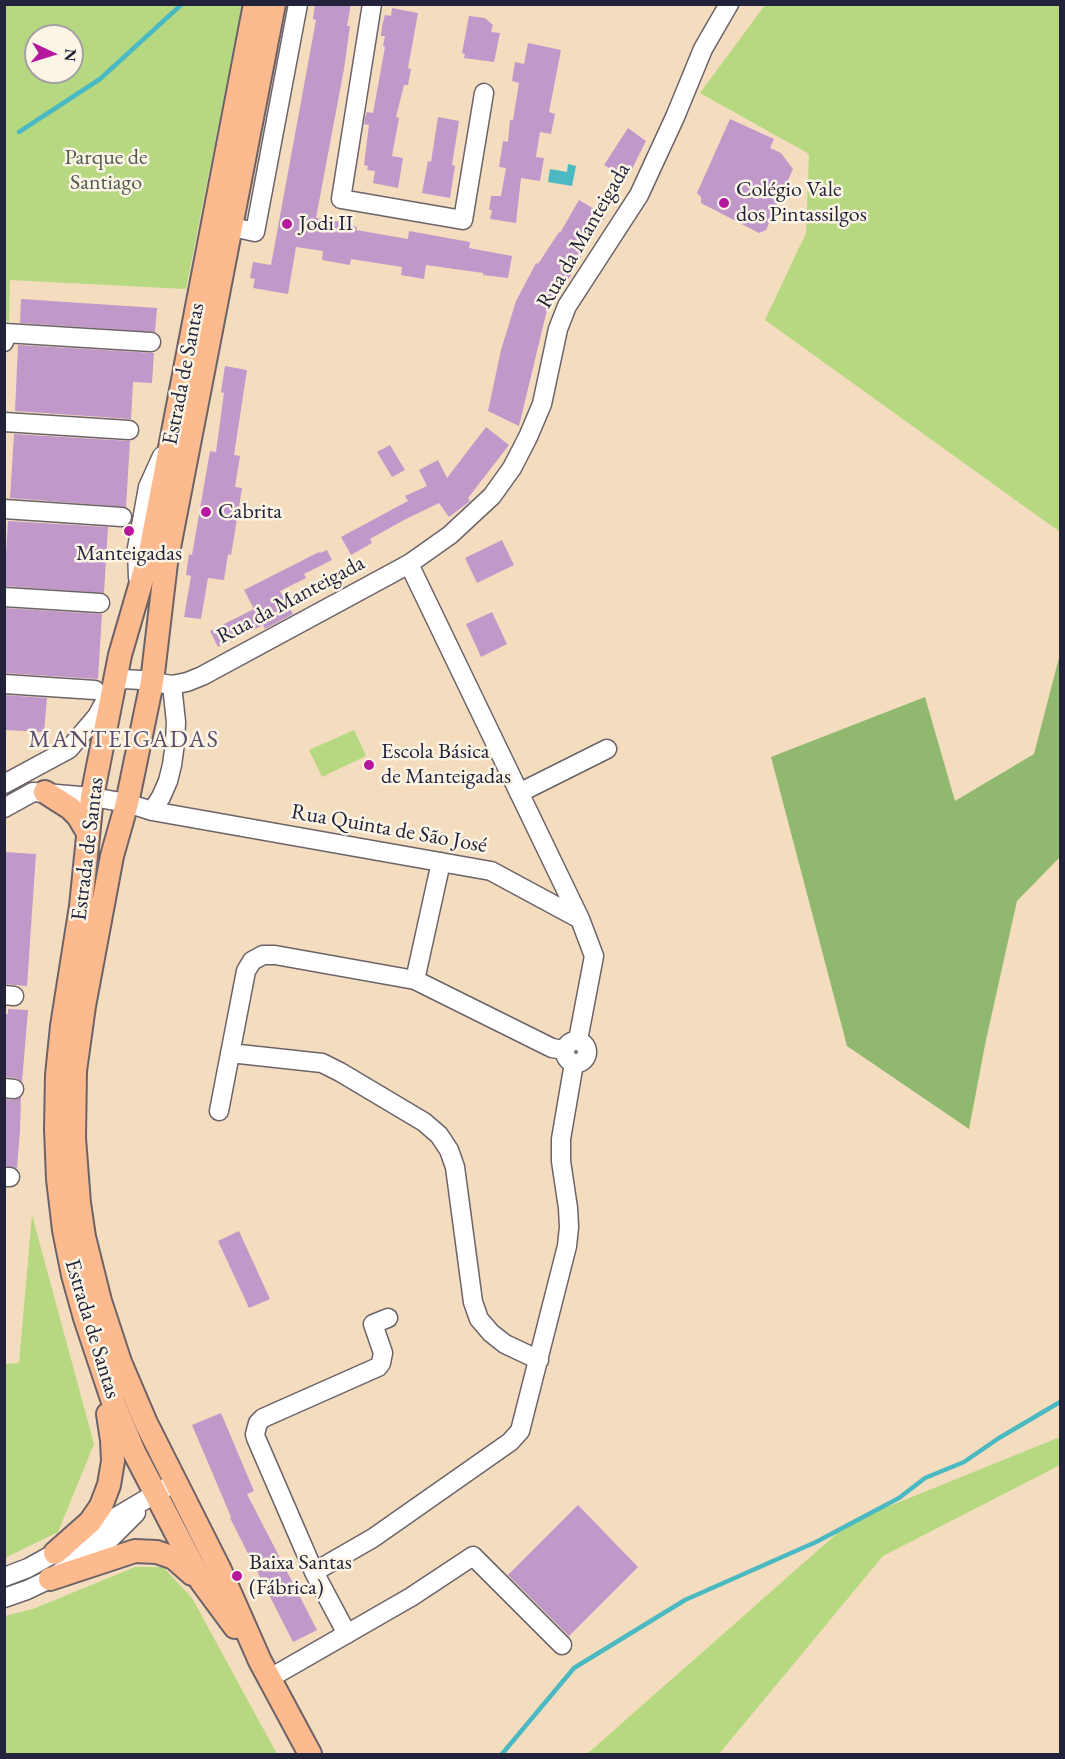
<!DOCTYPE html>
<meta charset="utf-8">
<style>
body{margin:0}
#map{position:relative;width:1065px;height:1759px;overflow:hidden;background:#f4ddbf;font-family:"EB Garamond",serif}
canvas{display:block}
.frame{position:absolute;inset:0;border:6px solid #22223b;pointer-events:none}
.north{position:absolute;left:24px;top:24px;width:60px;height:60px;box-sizing:border-box;background:#fcf5e5;border:2px solid #a5a1a1;border-radius:50%;rotate:94deg;font-size:16px;font-weight:700;line-height:24px;text-align:center;color:#22223b}
.north::after{content:'';display:block;margin:auto;width:21px;height:27px;background:#b5179e;clip-path:polygon(50% 0,100% 100%,50% 72%,0 100%)}
</style>
<div id="map">
<canvas width="1065" height="1759"></canvas>
<div class="frame"></div>
<div class="north">N</div>
</div>
<script>
const g = document.querySelector('canvas').getContext('2d');
g.lineJoin = 'round';
function paint(path, color) {
  g.fillStyle = color;
  g.fill(path, 'evenodd');
}
function toPath(rows) {
  const path = new Path2D();
  for (const r of rows) {
    if (r.length === 3) {
      path.moveTo(r[0] + r[2], r[1]);
      path.arc(r[0], r[1], r[2], 0, 2 * Math.PI);
      continue;
    }
    path.moveTo(r[0], r[1]);
    for (let i = 2; i < r.length; i += 2) path.lineTo(r[i], r[i + 1]);
  }
  return path;
}
function stroke(path, color, width, dash) {
  g.strokeStyle = color;
  g.lineWidth = width;
  g.lineCap = dash ? 'butt' : 'round';
  g.setLineDash(dash || []);
  g.stroke(path);
}
function label(font, color, halo, rows, align = 'center') {
  g.font = font + ' "EB Garamond",serif';
  g.lineWidth = 5;
  g.setLineDash([]);
  g.textBaseline = 'middle';
  g.strokeStyle = halo;
  g.fillStyle = color;
  for (const [text, x, y, turn = 0] of rows) {
    g.save();
    g.translate(x, y);
    g.rotate((+turn || 0) * Math.PI / 180);
    g.textAlign = isNaN(turn) ? turn : align;
    if (halo) g.strokeText(text, 0, 0);
    g.fillText(text, 0, 0);
    g.restore();
  }
}
paint(toPath([
 [4,5,242,5,186,289,10,280,9,322,5,321],
 [36,36,72,36,72,72,36,72],
 [765,5,1060,5,1060,532,765,320,806,233,809,154,700,93],
 [354,730,366,756,322,777,309,750],
 [32,1215,94,1444,58,1532,5,1558,5,1364,19,1363],
 [1060,1437,1060,1465,883,1556,719,1754,587,1754,850,1522],
 [135,1567,163,1567,192,1598,277,1754,5,1754,5,1616,33,1609]
]), '#b5d880');
paint(toPath([
 [1060,654,1060,857,1017,901,986,1040,969,1129,847,1046,771,757,925,697,955,801,1034,754]
]), '#90b86e');
paint(toPath([
 [568,164,576,166,572,186,548,182,550,169,567,172]
]), '#4bb9c2');
stroke(toPath([
 [19,132,100,79,182,4],
 [502,1754,574,1668,685,1600,816,1542,899,1498,925,1478,964,1462,999,1438,1060,1402]
]), '#4bb9c2', 4.5);
paint(toPath([
 [315,4,351,4,347,26,350,26,344,69,316,218,348,223,347,226,357,227,356,230,408,239,409,231,470,242,469,248,512,256,508,278,483,275,483,273,426,265,424,279,401,275,402,267,351,259,350,265,322,260,323,251,296,247,288,294,253,288,255,279,250,278,253,262,271,265,316,20,313,19],
 [392,8,418,13,408,68,411,69,408,85,404,85,396,117,399,118,392,156,403,158,398,188,373,183,375,171,367,170,368,166,364,165,369,125,364,124,365,118,367,112,373,113,385,47,383,46,385,36,381,36,382,26,385,15,391,16],
 [469,16,485,18,493,25,491,32,500,33,494,62,464,58,465,54,462,53],
 [528,43,561,50,549,112,555,114,551,134,540,132,536,157,544,158,540,181,521,178,516,223,490,219,492,210,489,210,491,196,501,196,506,168,499,167,503,141,508,142,510,120,513,120,519,83,512,81,515,62,524,64],
 [438,117,459,121,452,165,455,166,450,198,422,193,428,161,431,162],
 [730,119,774,139,770,148,781,153,793,169,766,230,759,233,701,203,701,197,697,193],
 [628,128,646,141,627,179,604,165],
 [579,200,606,216,585,248,586,248,568,280,547,310,519,426,488,411,501,350,516,301,536,263,538,264,559,232,560,233],
 [21,299,157,308,155,332,20,323],
 [18,345,154,353,152,383,133,382,131,419,15,411],
 [225,366,247,370,234,455,240,456,235,487,242,488,239,507,231,555,228,554,224,580,208,578,201,619,184,617,191,576,186,575,189,554,192,555,210,451,216,452,224,393,221,392],
 [486,427,509,445,468,498,470,501,449,517,439,503,404,520,370,539,372,543,351,555,341,537,408,501,405,496,427,486,419,470,438,460,447,478],
 [14,434,130,441,126,507,10,498],
 [390,445,405,470,392,477,377,452],
 [8,521,108,527,104,593,4,586],
 [502,540,514,565,477,583,465,558],
 [327,550,332,560,304,574,306,578,280,591,293,614,265,629,263,625,218,647,210,631,254,609,244,590,319,552,320,553],
 [4,608,102,614,98,679,4,673],
 [492,612,507,644,481,657,466,624],
 [4,695,47,698,44,732,4,730],
 [4,852,36,854,27,986,4,984],
 [8,1009,28,1010,22,1082,16,1078,4,1077,4,1014,8,1014],
 [21,1097,20,1131,17,1168,4,1166,4,1099,13,1100],
 [239,1231,270,1299,249,1308,218,1241],
 [221,1413,254,1491,247,1494,317,1630,293,1642,230,1518,231,1517,192,1425],
 [578,1505,638,1567,569,1636,508,1575]
]), '#c099ca');
const minor = toPath([
 [372,4,341,199,463,220,484,93],
 [232,227,255,232,298,4],
 [4,342,5,333,151,342],
 [4,422,129,430],
 [4,509,122,517],
 [409,564,580,919],
 [138,578,137,548,148,487,162,456],
 [4,597,100,603],
 [4,684,95,690],
 [4,784,69,749,97,716,114,685,123,679,141,680,172,685,187,682,202,676,409,564,450,535,492,496,512,468,528,437,542,404,558,329,567,306,639,195,675,117,703,49,729,4],
 [519,793,607,749],
 [4,808,33,792,92,797,127,803,152,811,491,871,580,919,594,956,578,1040],
 [152,811,161,797,168,781,172,765,175,743,176,722,172,685],
 [415,980,441,862],
 [4,995,14,996],
 [576,1052,11],
 [230,1053,322,1063,340,1072,424,1122,439,1135,449,1150,455,1167,473,1302,479,1319,491,1333,505,1344,539,1360],
 [4,1088,14,1089],
 [219,1111,246,971,252,961,263,955,275,955,415,980,552,1048,564,1050],
 [4,1177,10,1177],
 [314,1572,373,1538,510,1442,520,1431,567,1246,569,1227,568,1208,561,1161,561,1139,574,1063],
 [4,1577,28,1568,55,1553,165,1488],
 [4,1598,27,1590,50,1579,110,1539,136,1513],
 [347,1634,314,1572,256,1438,255,1434,258,1423,263,1418,378,1367,381,1363,383,1353,373,1324,388,1318],
 [270,1678,411,1597,473,1556,562,1645]
]);
const major = toPath([
 [274,4,166,563,152,682,127,803,112,856,84,1006,75,1071,74,1138,79,1203,84,1237,100,1301,120,1362,146,1423,219,1568,260,1661,310,1754],
 [45,792,70,808,78,816,88,833],
 [55,1553,90,1522,101,1506,109,1485,113,1461,112,1440,108,1414],
 [50,1579,135,1551,157,1552,174,1558,192,1574],
 [235,1627,201,1581,134,1452,113,1402,85,1318,73,1275,64,1230,58,1179,56,1129,57,1075,62,1026,81,906,92,797,120,655,150,552,255,4]
]);
stroke(minor, '#6c6369', 21);
stroke(major, '#6c6369', 26);
stroke(minor, '#fff', 18);
stroke(major, '#fcba8e', 22);
for (const [x, y, r, color] of [
 [724,203,6,"#b5179e"],
 [287,224,6,"#b5179e"],
 [206,512,6,"#b5179e"],
 [129,531,6,"#b5179e"],
 [369,765,6,"#b5179e"],
 [237,1576,6,"#b5179e"]
]) {
  const dot = new Path2D();
  dot.arc(x, y, r, 0, 2 * Math.PI);
  g.fillStyle = color;
  g.fill(dot);
  stroke(dot, '#fcf5e5', 2);
}
label('22px', '#4e5950', '#fcf5e5', [
 ["Parque de",106,158],
 ["Santiago",106,183]
]);
label('22px', '#22223b', '#fcf5e5', [
 ["Colégio Vale",736,190],
 ["dos Pintassilgos",736,215],
 ["Jodi II",299,224],
 ["Cabrita",218,512],
 ["Manteigadas",129,554,"center"],
 ["Escola Básica",381,752],
 ["de Manteigadas",381,777],
 ["Baixa Santas",249,1563],
 ["(Fábrica)",249,1588]
], 'left');
label('22px', '#22223b', '#fcf5e5', [
 ["Rua da Manteigada",584,236,-60],
 ["Estrada de Santas",184,374,-79],
 ["Rua da Manteigada",291,600,-28],
 ["Rua Quinta de São José",389,829,10],
 ["Estrada de Santas",88,849,-83],
 ["Estrada de Santas",92,1329,73]
]);
g.letterSpacing = '1.5px';
label('24px', '#594c6d', '#fcf5e5', [
 ["MANTEIGADAS",124,740]
]);
g.letterSpacing = '0px';
</script>
